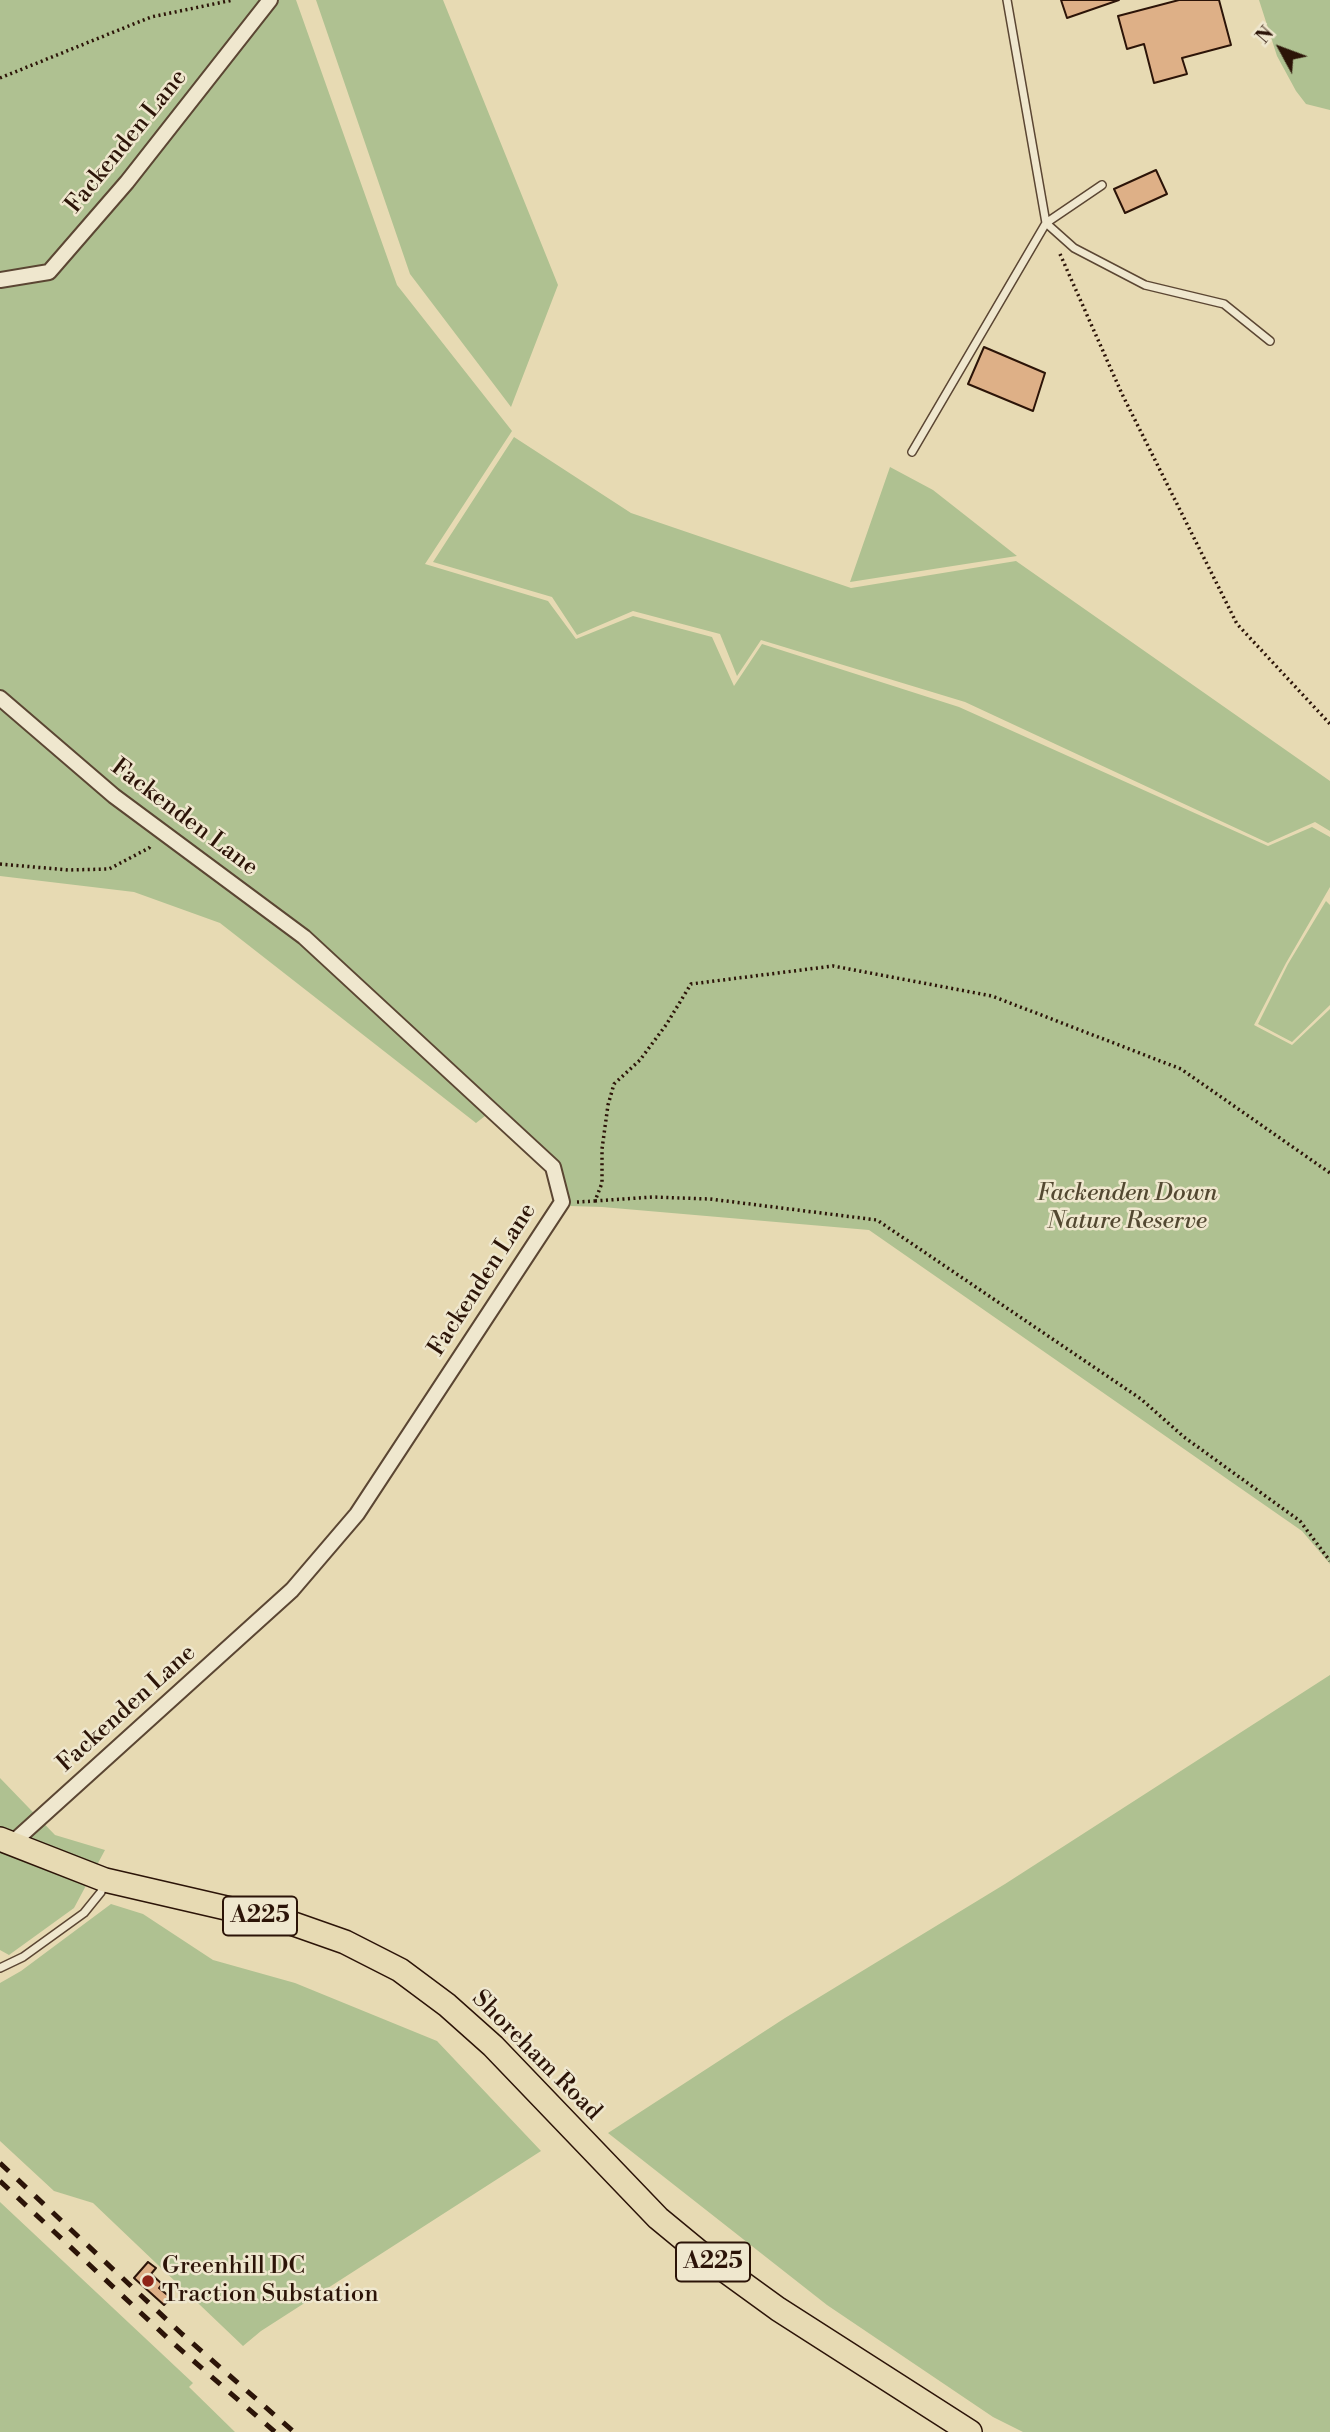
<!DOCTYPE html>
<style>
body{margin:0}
#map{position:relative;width:1330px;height:2432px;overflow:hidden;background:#e7dab3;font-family:"Libre Bodoni",serif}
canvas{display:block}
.north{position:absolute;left:1246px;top:14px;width:70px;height:70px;-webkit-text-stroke:5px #efe7ce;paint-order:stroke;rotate:311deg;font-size:19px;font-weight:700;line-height:28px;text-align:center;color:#2c1408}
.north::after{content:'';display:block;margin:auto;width:24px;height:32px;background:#2c1408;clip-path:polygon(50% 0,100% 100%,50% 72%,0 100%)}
</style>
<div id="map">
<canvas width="1330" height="2432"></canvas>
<div class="north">N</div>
</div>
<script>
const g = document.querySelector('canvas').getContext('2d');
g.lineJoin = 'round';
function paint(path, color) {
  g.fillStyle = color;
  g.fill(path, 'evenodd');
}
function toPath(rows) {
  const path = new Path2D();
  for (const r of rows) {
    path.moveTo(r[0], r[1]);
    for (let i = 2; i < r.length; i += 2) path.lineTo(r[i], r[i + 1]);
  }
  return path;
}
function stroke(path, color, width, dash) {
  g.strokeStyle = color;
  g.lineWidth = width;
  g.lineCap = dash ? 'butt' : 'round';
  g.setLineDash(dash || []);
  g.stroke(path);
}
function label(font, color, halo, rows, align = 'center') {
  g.font = font + ' "Libre Bodoni",serif';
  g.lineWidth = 5;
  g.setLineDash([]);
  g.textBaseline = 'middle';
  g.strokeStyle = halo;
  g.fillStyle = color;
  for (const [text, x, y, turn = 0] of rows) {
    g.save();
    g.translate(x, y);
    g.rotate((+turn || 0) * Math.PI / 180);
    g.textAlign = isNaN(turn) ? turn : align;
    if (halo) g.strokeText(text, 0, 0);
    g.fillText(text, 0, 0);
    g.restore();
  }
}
paint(toPath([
 [0,0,296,0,397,285,512,431,425,564,548,601,576,639,633,616,712,637,734,686,762,644,959,707,1268,846,1312,827,1330,837,1330,887,1286,963,1254,1025,1292,1045,1330,1009,1330,1564,1302,1531,869,1230,602,1207,570,1206,556,1162,494,1109,476,1123,220,923,134,892,0,876],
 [316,0,443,0,558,285,511,407,410,274],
 [1259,0,1330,0,1330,110,1306,104,1296,91,1277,56],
 [514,437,631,513,851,588,1016,561,1330,781,1330,831,1315,822,1268,843,965,702,761,640,737,676,720,634,633,611,577,635,552,597,433,562],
 [890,467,933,490,1017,556,850,582],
 [1326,901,1330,905,1330,1005,1292,1042,1258,1024,1288,964],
 [1330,1675,1330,2432,1023,2432,993,2417,827,2305,608,2133,785,2018,1005,1884],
 [0,1778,55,1835,105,1850,74,1908,9,1955,0,1950],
 [111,1904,143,1914,213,1960,295,1983,437,2041,541,2151,261,2331,243,2346,93,2203,54,2191,0,2141,0,1983,21,1971],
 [0,2202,193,2383,189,2387,235,2432,0,2432]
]), '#afc191');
const building = toPath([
 [1061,0,1119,0,1067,18,1061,0],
 [1179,0,1219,0,1231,45,1182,58,1187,74,1154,83,1144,44,1127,49,1118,16,1179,0],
 [1156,170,1167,194,1125,213,1114,189,1156,170],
 [984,347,1045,373,1033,411,968,384,984,347],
 [148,2262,156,2268,151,2274,162,2284,159,2288,171,2298,164,2305,134,2278,148,2262]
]);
paint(building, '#deb087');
stroke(building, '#2c1408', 2);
const lane = toPath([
 [1007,0,1046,223,1074,248,1145,285,1224,304,1270,341],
 [912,452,1046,223,1102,185],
 [0,1968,23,1957,84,1913,101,1892,103,1884]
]);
const street = toPath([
 [0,280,49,272,127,182,270,0],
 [0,698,114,796,304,937,553,1167,562,1202,357,1514,292,1590,10,1845]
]);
const primary = toPath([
 [0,1839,105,1880,291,1923,345,1942,400,1970,447,2005,493,2046,658,2218,698,2251,778,2309,970,2432]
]);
stroke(lane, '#5b4633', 10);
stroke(street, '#5b4633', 18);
stroke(primary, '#2c1408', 26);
stroke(toPath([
 [0,78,151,17,233,0],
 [1060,254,1122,394,1237,624,1330,724],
 [0,864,68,870,109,869,149,848,152,844],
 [595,1201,652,1197,710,1199,877,1220,1141,1399,1184,1437,1300,1521,1330,1561],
 [577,1202,595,1201,602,1183,602,1149,608,1105,614,1084,640,1060,666,1025,691,984,833,966,992,996,1181,1069,1330,1173]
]), '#2c1408', 3.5, [2, 3.5]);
stroke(lane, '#efe7ce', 7);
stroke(street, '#efe7ce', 14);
stroke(primary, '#e7dab3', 23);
stroke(toPath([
 [0,2163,182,2334,294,2432],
 [0,2181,173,2343,275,2432]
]), '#2c1408', 5, [12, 12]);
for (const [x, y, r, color] of [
 [148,2281,7,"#8f2418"]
]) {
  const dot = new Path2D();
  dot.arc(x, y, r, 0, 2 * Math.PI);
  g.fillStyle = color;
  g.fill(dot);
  stroke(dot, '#efe7ce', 2.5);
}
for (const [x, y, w] of [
 [260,1916,74],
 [713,2262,74]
]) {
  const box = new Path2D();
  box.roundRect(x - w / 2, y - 19.5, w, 39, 5);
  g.fillStyle = '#efe7ce';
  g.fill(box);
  stroke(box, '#2c1408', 2);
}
label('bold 23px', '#2c1408', null, [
 ["A225",260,1916],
 ["A225",713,2262]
]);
label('24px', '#2c1408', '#efe7ce', [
 ["Fackenden Lane",127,142,-51],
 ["Fackenden Lane",184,818,37],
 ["Fackenden Lane",483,1280,-57],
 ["Fackenden Lane",127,1709,-42],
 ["Shoreham Road",536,2056,45]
]);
label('italic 24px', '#534831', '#efe7ce', [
 ["Fackenden Down",1127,1194],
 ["Nature Reserve",1127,1222]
]);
label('24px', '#2c1408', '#efe7ce', [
 ["Greenhill DC",162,2267],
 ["Traction Substation",162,2295]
], 'left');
</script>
